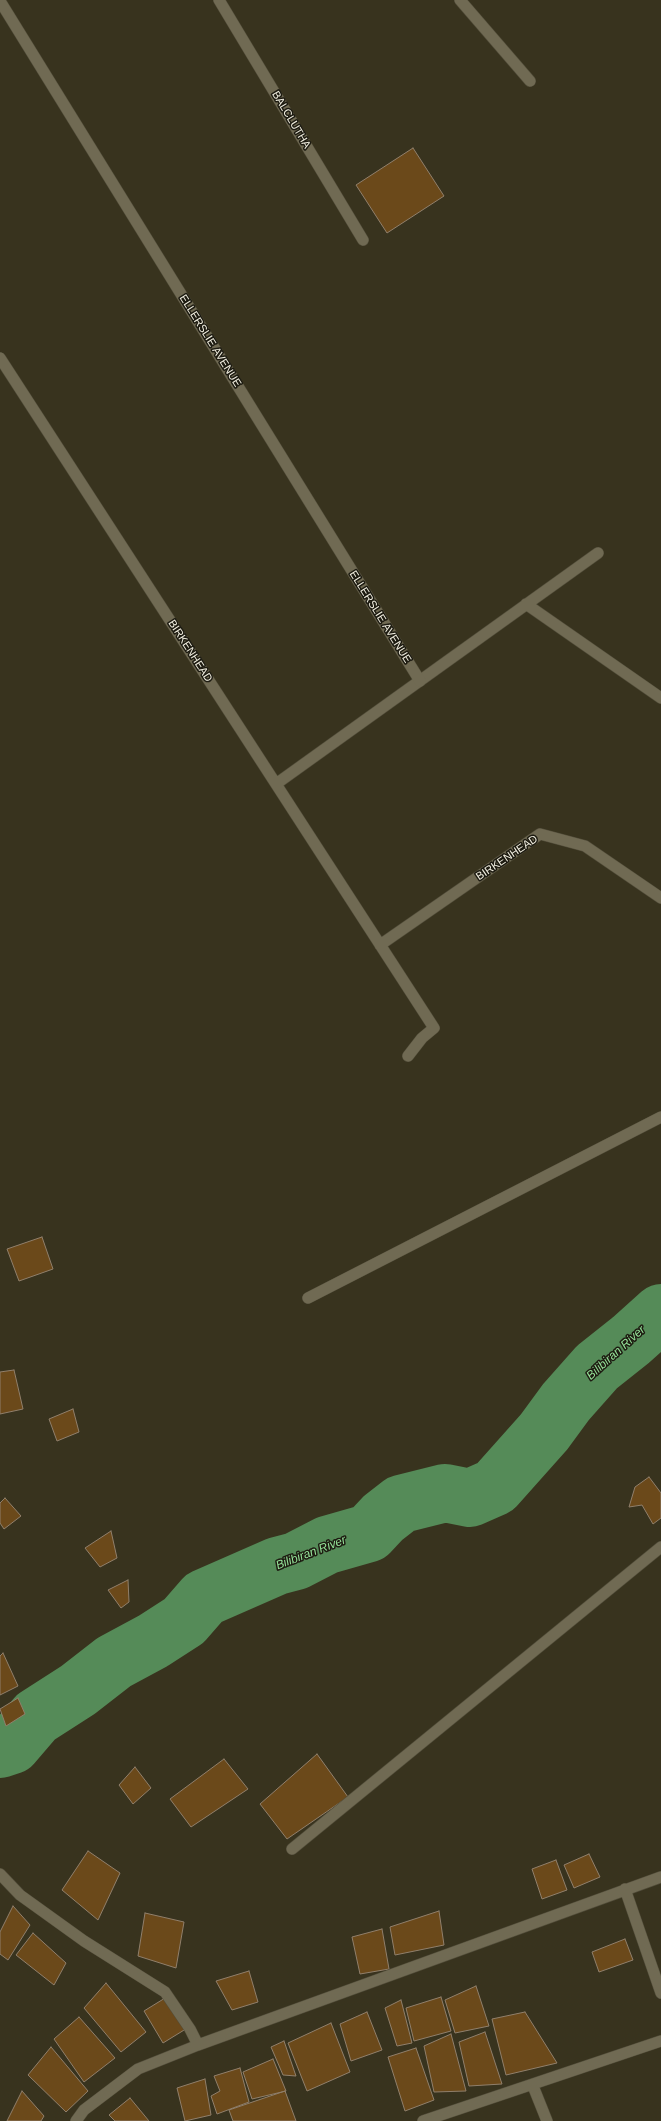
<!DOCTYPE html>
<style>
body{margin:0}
canvas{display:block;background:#38331e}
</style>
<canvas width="661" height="2121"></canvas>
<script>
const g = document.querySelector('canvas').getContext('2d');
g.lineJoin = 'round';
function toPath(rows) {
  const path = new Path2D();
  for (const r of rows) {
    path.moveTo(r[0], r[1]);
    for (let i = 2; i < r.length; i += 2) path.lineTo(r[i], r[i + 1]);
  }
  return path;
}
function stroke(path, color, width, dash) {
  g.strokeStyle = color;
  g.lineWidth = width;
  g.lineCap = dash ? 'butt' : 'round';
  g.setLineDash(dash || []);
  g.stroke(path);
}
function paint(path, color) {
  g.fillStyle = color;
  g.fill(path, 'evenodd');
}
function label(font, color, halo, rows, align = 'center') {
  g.font = font + ' Helvetica,sans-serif';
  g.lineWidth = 3;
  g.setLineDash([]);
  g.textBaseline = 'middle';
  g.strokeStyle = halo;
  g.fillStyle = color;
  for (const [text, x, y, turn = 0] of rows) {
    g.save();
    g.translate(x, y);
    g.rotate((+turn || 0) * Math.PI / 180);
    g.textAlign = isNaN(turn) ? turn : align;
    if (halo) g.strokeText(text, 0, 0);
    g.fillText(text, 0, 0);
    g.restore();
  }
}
stroke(toPath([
 [0,1749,12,1745,36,1717,78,1690,114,1662,153,1641,184,1621,204,1598,277,1566,296,1561,327,1545,369,1533,383,1518,401,1504,445,1493,470,1498,495,1487,544,1432,566,1402,597,1367,631,1340,661,1313]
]), '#558b58', 58);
const building = toPath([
 [413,148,444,196,387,233,356,185,413,148],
 [42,1237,53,1269,19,1281,7,1249,42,1237],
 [14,1370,23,1409,0,1414,0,1372,14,1370],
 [73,1409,79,1432,57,1441,49,1419,73,1409],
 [649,1477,661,1493,661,1518,653,1524,642,1505,629,1507,635,1487,649,1477],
 [5,1498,21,1516,4,1529,0,1523,0,1503,5,1498],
 [111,1531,117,1558,100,1567,85,1548,111,1531],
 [128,1580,129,1602,121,1608,108,1590,128,1580],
 [3,1653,18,1686,0,1695,0,1656,3,1653],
 [18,1698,25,1714,6,1726,0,1709,18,1698],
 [317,1754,348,1797,287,1839,260,1804,317,1754],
 [224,1759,248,1789,191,1827,170,1799,224,1759],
 [135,1767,151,1788,133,1804,119,1785,135,1767],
 [88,1851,120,1873,98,1920,62,1890,88,1851],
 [589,1854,600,1877,574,1888,564,1865,589,1854],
 [556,1860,567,1890,542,1899,532,1869,556,1860],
 [13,1906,30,1925,8,1960,0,1954,0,1932,13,1906],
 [439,1911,444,1945,395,1955,390,1927,439,1911],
 [145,1913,184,1922,176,1968,138,1956,145,1913],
 [382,1929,389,1969,360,1974,352,1937,382,1929],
 [33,1933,66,1963,54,1985,16,1955,33,1933],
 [625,1939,633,1960,599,1972,592,1952,625,1939],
 [249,1971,258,2002,232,2010,216,1981,249,1971],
 [106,1983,146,2032,121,2052,84,2008,106,1983],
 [476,1986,489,2026,455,2033,445,2000,476,1986],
 [170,1995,189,2027,163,2043,144,2011,170,1995],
 [441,1997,451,2031,414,2041,406,2008,441,1997],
 [401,2000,412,2043,397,2046,385,2008,401,2000],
 [367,2012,382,2050,351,2061,340,2024,367,2012],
 [525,2012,557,2063,506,2075,492,2019,525,2012],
 [79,2017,115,2058,84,2082,54,2039,79,2017],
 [331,2023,350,2072,307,2091,288,2043,331,2023],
 [485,2032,502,2084,469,2086,459,2042,485,2032],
 [451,2034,466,2091,434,2092,424,2046,451,2034],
 [284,2041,296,2076,283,2075,271,2047,284,2041],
 [51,2047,88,2091,66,2112,28,2075,51,2047],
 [416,2048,434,2100,405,2111,388,2057,416,2048],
 [273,2059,286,2091,252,2099,243,2072,273,2059],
 [240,2068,249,2102,217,2114,211,2096,220,2091,214,2076,240,2068],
 [205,2079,211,2115,185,2121,177,2088,205,2079],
 [22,2091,44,2116,41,2121,7,2121,22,2091],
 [285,2091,296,2121,233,2121,229,2110,285,2091],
 [130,2098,149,2121,115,2121,109,2115,130,2098]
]);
paint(building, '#6b491a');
stroke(building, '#907f6b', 1);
const service = toPath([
 [292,1849,661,1547]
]);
const minor = toPath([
 [219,0,363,240],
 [460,0,530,81],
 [0,358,434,1028,422,1038,408,1056],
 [526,604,661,698],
 [276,784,598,553],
 [380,945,540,834,585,846,661,898],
 [308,1298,661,1117],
 [0,1874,20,1895,84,1941,165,1992,190,2029,198,2045],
 [625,1889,661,1993],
 [533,2086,547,2121],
 [76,2121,84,2110,138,2069,198,2045,661,1877],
 [423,2121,661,2041]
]);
const tertiary = toPath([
 [0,1,420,681]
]);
stroke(service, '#534e3b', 12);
stroke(minor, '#534e3b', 12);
stroke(tertiary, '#534e3b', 12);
stroke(service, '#706a53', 11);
stroke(minor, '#706a53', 11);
stroke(tertiary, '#706a53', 11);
label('11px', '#f3f0e2', '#1d1b11', [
 ["BALCLUTHA",291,120,59],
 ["ELLERSLIE AVENUE",210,341,58],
 ["ELLERSLIE AVENUE",380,617,58],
 ["BIRKENHEAD",190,651,57],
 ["BIRKENHEAD",507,858,-34]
]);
label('italic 12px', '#94e198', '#1d1b11', [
 ["Bilibiran River",616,1353,-42],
 ["Bilibiran River",311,1553,-21]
]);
</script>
